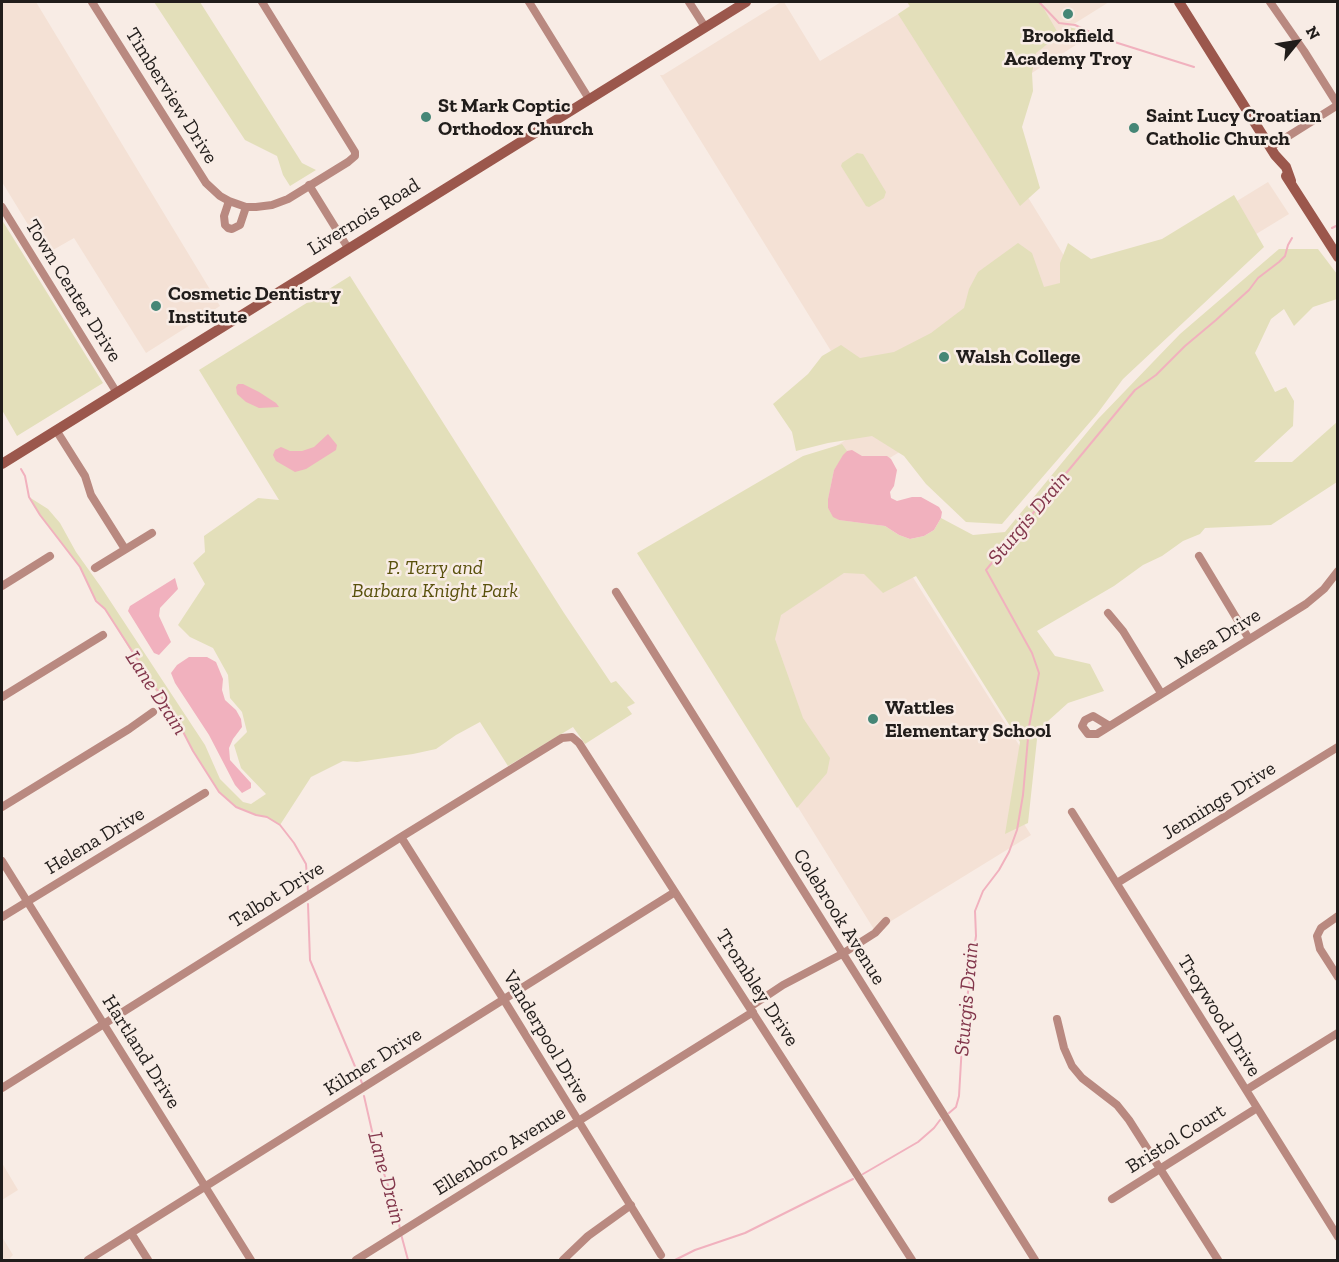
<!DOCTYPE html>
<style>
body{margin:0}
#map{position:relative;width:1339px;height:1262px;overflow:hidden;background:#f8ece5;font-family:"Zilla Slab",serif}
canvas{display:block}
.frame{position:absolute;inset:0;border:3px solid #211d1b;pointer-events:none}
.north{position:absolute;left:1267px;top:12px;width:60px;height:60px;-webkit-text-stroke:4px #f8ece5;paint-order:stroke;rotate:60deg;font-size:16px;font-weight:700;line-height:24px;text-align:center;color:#211d1b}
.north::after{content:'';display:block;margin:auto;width:21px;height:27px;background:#211d1b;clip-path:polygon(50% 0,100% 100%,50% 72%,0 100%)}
</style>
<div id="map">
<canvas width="1339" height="1262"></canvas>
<div class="frame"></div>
<div class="north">N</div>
</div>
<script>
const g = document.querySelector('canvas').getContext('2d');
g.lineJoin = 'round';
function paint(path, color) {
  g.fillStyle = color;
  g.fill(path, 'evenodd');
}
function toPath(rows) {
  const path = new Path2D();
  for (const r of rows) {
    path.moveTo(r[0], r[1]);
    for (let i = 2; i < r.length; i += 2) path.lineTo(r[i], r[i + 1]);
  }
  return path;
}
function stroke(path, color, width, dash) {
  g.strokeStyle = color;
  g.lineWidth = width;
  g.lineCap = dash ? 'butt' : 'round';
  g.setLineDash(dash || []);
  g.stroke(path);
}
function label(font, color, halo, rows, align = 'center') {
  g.font = font + ' "Zilla Slab",serif';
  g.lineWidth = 5;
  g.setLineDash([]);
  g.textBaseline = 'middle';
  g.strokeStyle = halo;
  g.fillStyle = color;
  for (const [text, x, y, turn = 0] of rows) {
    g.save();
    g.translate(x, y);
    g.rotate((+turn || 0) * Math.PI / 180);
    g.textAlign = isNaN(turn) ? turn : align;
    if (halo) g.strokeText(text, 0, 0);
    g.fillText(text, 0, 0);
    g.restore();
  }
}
paint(toPath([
 [2,2,36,2,220,306,146,353,74,238,46,254,2,182],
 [781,2,784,2,820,61,910,7,907,2,1109,2,1069,27,1093,34,974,110,1087,293,1268,182,1289,214,852,481,1026,756,1019,816,1031,835,875,931,646,563,875,422,660,75,663,75],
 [2,1163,18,1190,2,1200],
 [2,1237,13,1255,10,1258,11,1260,2,1260]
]), '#f4e1d5');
paint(toPath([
 [154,2,200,2,302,163,316,170,290,186,283,175,277,156,245,140],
 [907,2,1040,2,1058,33,1068,27,1095,33,1083,41,1066,43,1050,42,1036,53,1032,73,1033,91,1022,127,1040,188,1020,206,898,14,910,6],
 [857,153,863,154,886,192,884,198,869,207,866,206,841,166,842,163],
 [1234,195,1264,247,1123,379,1097,414,1002,524,966,522,926,484,904,456,872,436,828,443,796,451,792,432,773,404,808,374,822,356,841,345,860,358,894,352,931,333,964,308,969,289,978,272,1018,243,1032,253,1044,287,1060,283,1060,263,1068,243,1091,259,1162,239],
 [2,220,103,383,17,436,2,410],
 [1279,249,1318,249,1337,274,1337,299,1313,307,1294,326,1284,309,1271,319,1255,353,1275,392,1286,387,1294,401,1293,426,1254,462,1292,462,1337,422,1337,482,1271,525,1205,528,1200,534,1183,541,1162,556,1143,565,1114,586,1037,631,1055,656,1090,664,1104,691,1068,703,1038,730,1028,823,1005,834,1020,742,916,576,883,593,864,574,844,573,781,615,775,639,803,718,830,758,827,773,797,808,637,553,803,456,842,444,847,451,834,470,828,499,828,508,833,516,839,520,885,526,899,535,910,539,924,536,934,530,941,518,973,535,1005,532,1098,419,1180,334],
 [350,276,564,613,611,683,616,681,635,703,627,707,632,714,585,744,573,727,508,766,480,722,456,735,436,749,413,754,357,762,343,761,311,777,280,825,267,817,256,815,236,807,219,792,193,751,179,724,151,684,105,609,93,596,80,567,40,515,29,497,48,509,60,523,76,552,101,587,205,745,220,779,243,802,251,804,266,794,241,768,234,745,247,732,242,712,230,698,228,675,213,648,190,637,178,625,205,584,193,563,205,552,204,536,258,498,279,500,199,370]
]), '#e3dfba');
paint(toPath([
 [238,384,243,384,259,392,276,403,279,407,259,408,246,402,237,394,236,387],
 [328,434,337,445,336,450,306,469,295,472,276,461,273,455,275,450,281,447,290,451,302,451,314,447],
 [852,450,862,456,887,456,891,459,897,470,894,486,890,492,891,498,897,501,912,497,921,497,939,507,942,512,941,518,934,530,924,536,910,539,899,535,885,526,839,520,833,517,828,508,828,499,834,470,843,455,847,451],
 [175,578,178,589,160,608,159,616,171,642,159,655,154,653,128,611,130,606],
 [189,657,207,657,216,662,223,679,222,690,225,700,236,710,241,719,242,727,233,739,229,748,230,760,251,783,251,788,242,793,235,785,209,735,175,683,171,673,177,665]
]), '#f1b1be');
stroke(toPath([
 [1039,2,1059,23,1075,25,1105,39,1194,67],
 [1332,228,1338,225],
 [21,469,25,476,29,497,40,515,80,567,96,601,105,609,179,724,193,751,219,792,236,807,256,815,267,817,280,825,294,843,306,864,308,891],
 [308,904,310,960,362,1083],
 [364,1096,377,1153,396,1209,400,1229],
 [949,1113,956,1107,959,1096,963,1027,976,936,975,911,983,891,999,870,1009,852,1017,830,1023,795,1029,727,1039,673,1032,653,986,570,1135,390,1156,375,1185,346,1216,320,1249,290,1258,278,1279,262,1285,256,1288,245,1292,238],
 [863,1174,918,1142,934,1128,940,1120],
 [401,1234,408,1260],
 [675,1260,695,1250,745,1233,853,1179]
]), '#f1b1be', 2);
stroke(toPath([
 [92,2,206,183,220,196,229,201,246,207,256,207,272,205,288,199,348,162,355,156,355,152,262,2],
 [529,2,589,99],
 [689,2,705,27],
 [1270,2,1304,51,1338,105],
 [1271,147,1338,105],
 [309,185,348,248],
 [229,201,224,216,225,225,228,228,232,229,240,225,246,207],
 [2,207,117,393],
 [56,430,85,476,91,495,125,549],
 [1199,556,1249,639],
 [95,568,152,533],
 [2,586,50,556],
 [616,592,1035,1260],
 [1108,613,1123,631,1161,693],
 [2,697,103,635],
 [1108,725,1093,716,1085,720,1082,726,1088,734,1097,734,1306,604,1324,589,1338,571],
 [2,807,129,729,153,712],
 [1072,812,1338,1237],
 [401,837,504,1000,661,1255],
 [2,861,251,1260],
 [1117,883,1338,747],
 [1338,916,1321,928,1317,936,1320,949,1338,977],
 [2,917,205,793],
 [750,1007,783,985,842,954,875,933,886,921],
 [1057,1019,1064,1048,1072,1066,1082,1078,1117,1105,1129,1120,1218,1260],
 [2,1088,401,837,562,738,572,737,579,743,912,1260],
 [1246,1090,1338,1033],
 [1112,1199,1257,1108],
 [131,1233,148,1260],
 [88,1260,675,892],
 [356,1260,753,1012],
 [563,1260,588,1236,631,1205]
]), '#b98980', 8);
stroke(toPath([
 [1179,2,1275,155,1286,167,1291,181],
 [1286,176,1338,257],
 [2,464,746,2]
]), '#9b574c', 10);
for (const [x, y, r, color] of [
 [1068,14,6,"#458676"],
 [426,117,6,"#458676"],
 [1134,128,6,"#458676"],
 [156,306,6,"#458676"],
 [944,357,6,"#458676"],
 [873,719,6,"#458676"]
]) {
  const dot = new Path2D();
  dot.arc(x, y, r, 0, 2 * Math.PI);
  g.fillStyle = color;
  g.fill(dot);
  stroke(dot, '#f8ece5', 2);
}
label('bold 20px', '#211d1b', '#f8ece5', [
 ["Brookfield",1068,36,"center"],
 ["Academy Troy",1068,59,"center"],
 ["St Mark Coptic",438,106],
 ["Orthodox Church",438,129],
 ["Saint Lucy Croatian",1146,116],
 ["Catholic Church",1146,139],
 ["Cosmetic Dentistry",168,294],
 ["Institute",168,317],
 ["Walsh College",956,357],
 ["Wattles",885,708],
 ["Elementary School",885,731]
], 'left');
label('20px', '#211d1b', '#f8ece5', [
 ["Timberview Drive",171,96,58],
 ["Livernois Road",364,217,-32],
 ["Town Center Drive",73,291,58],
 ["Mesa Drive",1218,639,-32],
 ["Jennings Drive",1219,801,-32],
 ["Helena Drive",95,841,-31],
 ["Talbot Drive",277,895,-32],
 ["Colebrook Avenue",839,917,58],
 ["Trombley Drive",757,988,57],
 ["Troywood Drive",1219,1016,58],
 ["Vanderpool Drive",546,1037,59],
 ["Hartland Drive",141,1052,58],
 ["Kilmer Drive",373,1062,-32],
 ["Bristol Court",1176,1139,-32],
 ["Ellenboro Avenue",500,1151,-32]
]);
label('italic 20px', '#59510c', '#f8ece5', [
 ["P. Terry and",435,568],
 ["Barbara Knight Park",435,591]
]);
label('italic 21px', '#82364b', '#f8ece5', [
 ["Sturgis Drain",1029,518,-50],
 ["Lane Drain",156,693,57],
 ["Sturgis Drain",967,999,-85],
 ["Lane Drain",386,1178,75]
]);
</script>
